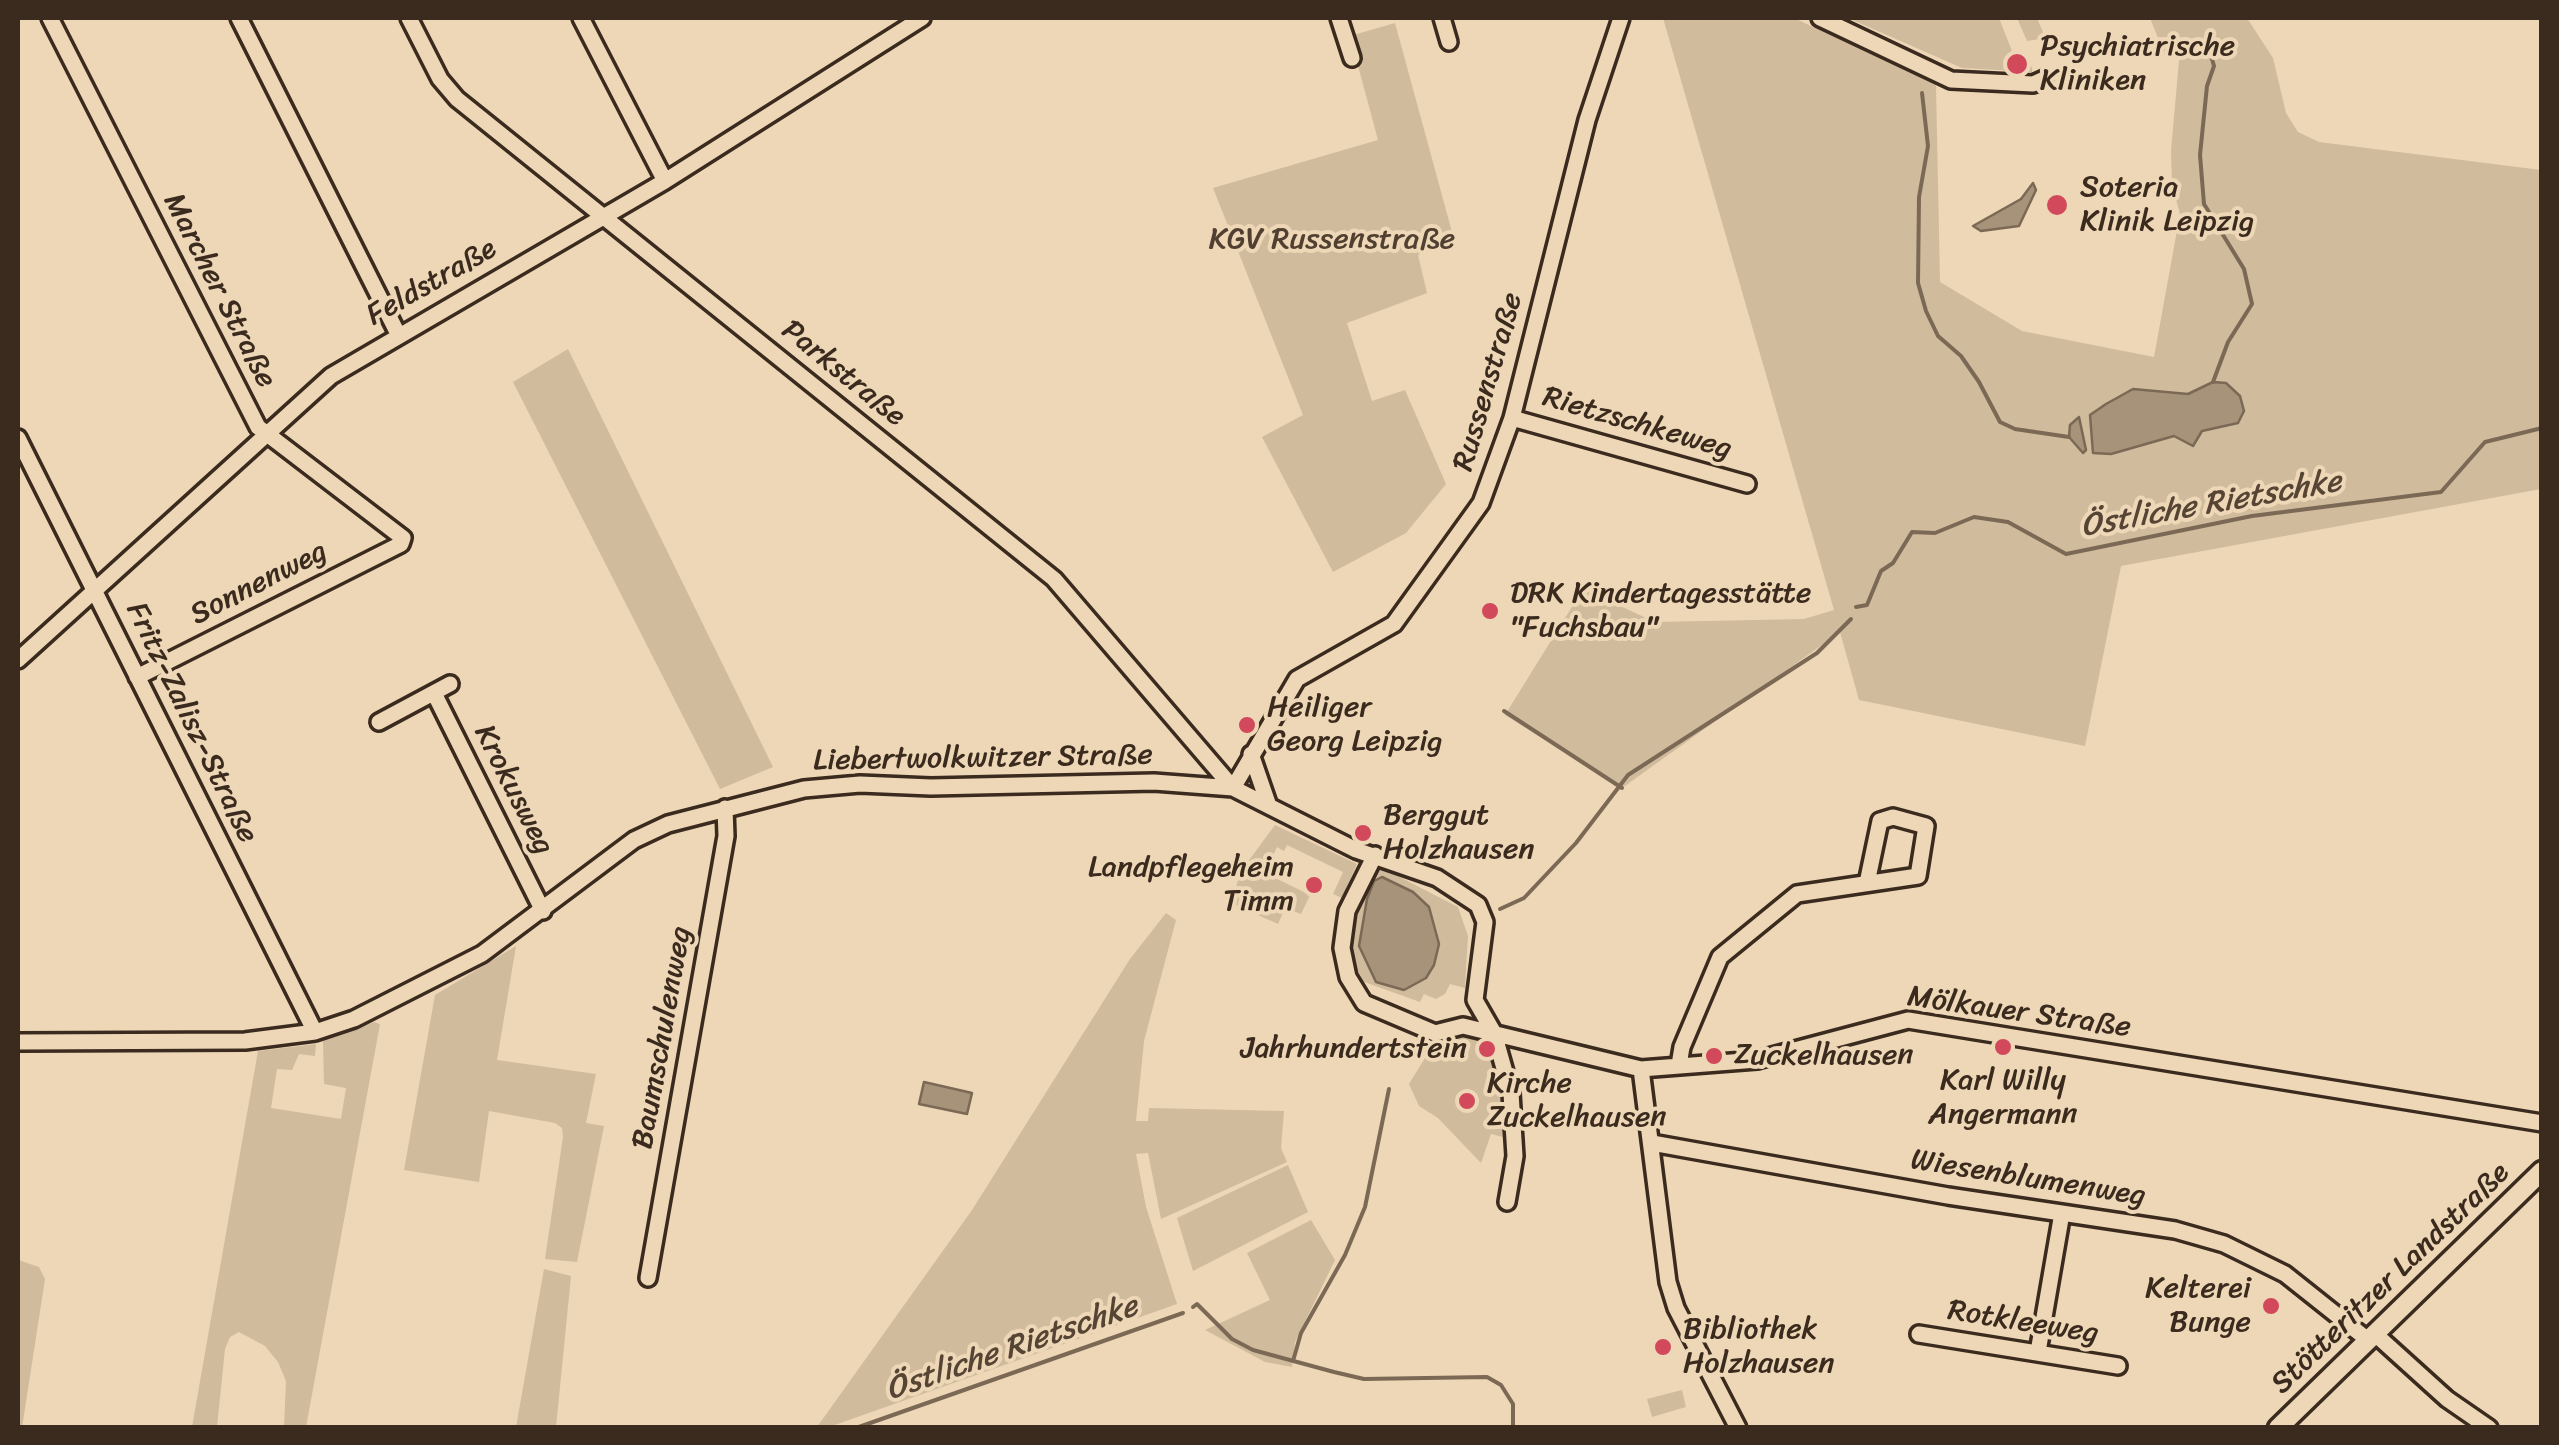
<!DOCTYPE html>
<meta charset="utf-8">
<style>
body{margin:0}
#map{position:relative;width:2559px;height:1445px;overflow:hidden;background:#edd7b6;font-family:Sriracha,sans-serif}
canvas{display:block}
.frame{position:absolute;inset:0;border:20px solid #3b2a1e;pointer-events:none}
</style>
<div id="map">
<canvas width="2559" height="1445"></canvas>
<div class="frame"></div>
</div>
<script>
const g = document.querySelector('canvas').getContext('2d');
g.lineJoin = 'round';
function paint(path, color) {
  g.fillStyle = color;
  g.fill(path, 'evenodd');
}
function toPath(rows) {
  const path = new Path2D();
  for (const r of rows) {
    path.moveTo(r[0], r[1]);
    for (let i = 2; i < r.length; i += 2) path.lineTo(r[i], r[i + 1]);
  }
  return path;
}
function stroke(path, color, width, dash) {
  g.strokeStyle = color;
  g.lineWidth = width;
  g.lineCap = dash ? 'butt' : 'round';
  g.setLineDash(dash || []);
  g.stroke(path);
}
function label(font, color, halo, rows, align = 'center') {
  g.font = font + ' Sriracha,sans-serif';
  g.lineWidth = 8;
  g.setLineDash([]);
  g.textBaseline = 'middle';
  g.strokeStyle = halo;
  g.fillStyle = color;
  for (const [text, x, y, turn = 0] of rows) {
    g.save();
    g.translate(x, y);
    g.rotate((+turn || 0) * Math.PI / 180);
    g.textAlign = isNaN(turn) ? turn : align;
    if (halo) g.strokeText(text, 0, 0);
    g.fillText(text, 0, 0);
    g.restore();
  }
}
paint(toPath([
 [1663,18,1794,18,1936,85,1940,282,2022,331,2154,357,2180,214,2172,185,2171,150,2180,50,2165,55,2150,18,2247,18,2273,58,2286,113,2298,132,2319,142,2541,170,2541,489,2121,566,2085,746,1859,700,1840,632,1622,788,1505,715,1583,589,1655,622,1804,619,1834,610],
 [1848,18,1999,18,2012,51,2032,67,2032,72,1962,68],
 [2017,18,2037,18,2043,32,2040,39,2027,41],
 [1395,23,1455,243,1418,255,1427,293,1347,323,1372,401,1405,390,1446,484,1406,533,1333,572,1262,437,1303,415,1213,188,1378,140,1350,36],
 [568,349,773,767,720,789,513,382],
 [1275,825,1357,864,1342,898,1333,894,1343,872,1287,845,1284,851,1277,847,1268,867,1273,870,1271,876,1310,895,1301,914,1285,908,1278,924,1231,903,1241,871],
 [1382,868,1458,907,1468,936,1465,988,1450,984,1445,994,1436,999,1424,994,1420,1002,1356,979,1350,939,1354,917,1365,880],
 [1166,913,1176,920,1144,1041,1136,1121,1148,1121,1149,1108,1284,1111,1281,1148,1287,1162,1161,1219,1148,1153,1136,1154,1146,1207,1177,1304,829,1427,817,1427,972,1210,1130,959],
 [516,946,497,1060,596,1074,586,1123,604,1126,577,1262,545,1259,563,1137,562,1128,555,1123,489,1111,479,1182,404,1170,435,995],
 [374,1022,380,1024,306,1427,284,1427,286,1381,278,1362,265,1346,239,1332,230,1337,225,1349,217,1427,192,1427,258,1051,316,1044,315,1056,299,1054,292,1070,277,1069,271,1108,341,1119,346,1088,324,1084,323,1041],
 [1466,1032,1480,1035,1496,1049,1504,1082,1507,1138,1491,1134,1481,1163,1438,1118,1419,1106,1409,1084,1438,1037],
 [1288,1165,1308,1212,1193,1271,1177,1218],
 [1311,1220,1335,1260,1295,1342,1292,1367,1265,1362,1205,1330,1270,1300,1247,1253],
 [18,1260,39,1267,45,1279,22,1428,18,1427],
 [544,1269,571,1276,556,1427,516,1427],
 [1682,1390,1686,1407,1652,1417,1647,1399]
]), '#d0bb9d');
const water = toPath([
 [2033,183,2036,190,2019,226,1981,231,1973,226,2021,199,2033,183],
 [2213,382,2226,383,2240,396,2244,411,2238,423,2202,431,2193,446,2174,436,2111,454,2093,453,2090,415,2106,404,2133,389,2188,394,2213,382],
 [2079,417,2086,450,2083,453,2069,437,2070,425,2079,417],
 [1382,877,1413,892,1429,907,1439,944,1434,965,1426,978,1404,990,1376,982,1359,946,1367,899,1374,881,1382,877],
 [924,1082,972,1093,967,1114,919,1104,924,1082]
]);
paint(water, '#a7937a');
stroke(water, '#7c6955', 2.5);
stroke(toPath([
 [2208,45,2214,66,2207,86,2200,155,2204,204,2244,269,2252,304,2228,342,2213,382],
 [1922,93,1928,146,1919,197,1918,283,1926,311,1938,336,1961,356,1979,382,2000,422,2015,429,2069,437],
 [1856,607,1867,605,1881,571,1893,563,1912,532,1935,533,1974,517,2008,522,2066,554,2252,516,2441,492,2485,442,2542,428],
 [1504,711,1622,788],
 [1500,909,1524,898,1576,843,1628,775,1817,653,1851,619],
 [1193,1307,1197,1304,1232,1339,1253,1350,1334,1372,1364,1379,1487,1377,1501,1385,1513,1404,1513,1428],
 [1293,1361,1301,1333,1345,1255,1365,1207,1389,1089],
 [856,1428,1183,1313]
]), '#7c6955', 4);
const minor = toPath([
 [50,18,258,427,403,538,401,544,137,677],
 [239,18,398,334],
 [409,18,440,79,457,99,1054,579,1233,788,1356,850,1437,878,1478,905,1485,922,1475,1000,1494,1033,1511,1093,1515,1156,1507,1202],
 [581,18,665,181],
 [1339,18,1352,58],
 [1442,18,1449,42],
 [1820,18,1951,80,2033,84,2044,79],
 [1512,418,1747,484],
 [18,438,315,1032],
 [18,660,331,376,665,181,922,18],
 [434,693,543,911],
 [379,722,450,684],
 [1251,754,1269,806],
 [1233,788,1297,679,1394,624,1481,503,1512,418,1587,120,1621,18],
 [1375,855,1347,911,1342,948,1348,977,1364,1003,1435,1033,1463,1026,1641,1069,1757,1060,1908,1020,2542,1123],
 [18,1042,245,1041,315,1032,354,1019,482,954,634,840,668,824,804,789,860,784,931,787,1154,782,1233,788],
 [1679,1065,1682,1047,1720,957,1797,894,1918,876,1926,826,1893,817,1880,821,1867,883],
 [1641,1069,1668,1282,1676,1308,1738,1428],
 [1652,1143,1948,1196,2175,1230,2224,1244,2285,1274,2368,1340],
 [648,1278,726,836,725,808],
 [2374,1333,2447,1399,2489,1428],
 [1919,1334,2118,1366],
 [2038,1352,2062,1213]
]);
const major = toPath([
 [2278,1428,2542,1171]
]);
stroke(minor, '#3b2a1e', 22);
stroke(major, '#3b2a1e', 25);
stroke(minor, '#edd7b6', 15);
stroke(major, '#edd7b6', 18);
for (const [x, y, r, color] of [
 [2017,64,12,"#d1495b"],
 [2057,205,12,"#d1495b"],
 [1490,611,10,"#d1495b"],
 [1247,725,10,"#d1495b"],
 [1363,833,10,"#d1495b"],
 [1314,885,10,"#d1495b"],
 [2003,1047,10,"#d1495b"],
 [1487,1049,10,"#d1495b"],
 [1714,1056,10,"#d1495b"],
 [1467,1101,10,"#d1495b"],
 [2271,1306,10,"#d1495b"],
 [1663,1347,10,"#d1495b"]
]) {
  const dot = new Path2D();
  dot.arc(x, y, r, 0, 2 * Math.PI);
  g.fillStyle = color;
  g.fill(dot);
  stroke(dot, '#edd7b6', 4);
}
label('30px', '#3b2a1e', '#edd7b6', [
 ["Psychiatrische",2040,47],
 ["Kliniken",2040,81],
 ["Soteria",2080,188],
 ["Klinik Leipzig",2080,222],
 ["DRK Kindertagesstätte",1510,594],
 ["\"Fuchsbau\"",1510,628],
 ["Heiliger",1267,708],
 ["Georg Leipzig",1267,742],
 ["Berggut",1383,816],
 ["Holzhausen",1383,850],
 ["Landpflegeheim",1294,868,"right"],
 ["Timm",1294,902,"right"],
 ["Jahrhundertstein",1467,1049,"right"],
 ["Zuckelhausen",1734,1056],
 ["Karl Willy",2003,1081,"center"],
 ["Angermann",2003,1115,"center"],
 ["Kirche",1487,1084],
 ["Zuckelhausen",1487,1118],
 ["Kelterei",2251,1289,"right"],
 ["Bunge",2251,1323,"right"],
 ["Bibliothek",1683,1330],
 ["Holzhausen",1683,1364]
], 'left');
label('30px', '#514031', '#edd7b6', [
 ["KGV Russenstraße",1332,240]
]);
label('30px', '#3b2a1e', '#edd7b6', [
 ["Feldstraße",432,283,-30],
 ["Marcher Straße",219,291,63],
 ["Parkstraße",843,374,39],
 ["Russenstraße",1489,382,-74],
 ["Rietzschkeweg",1637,424,16],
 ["Sonnenweg",259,584,-27],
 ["Fritz-Zalisz-Straße",191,723,64],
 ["Liebertwolkwitzer Straße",983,759,-1],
 ["Krokusweg",513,790,63],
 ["Mölkauer Straße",2019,1013,8],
 ["Baumschulenweg",663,1038,-80],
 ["Wiesenblumenweg",2028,1179,9],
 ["Stötteritzer Landstraße",2391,1279,-44],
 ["Rotkleeweg",2023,1323,9]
]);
label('italic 32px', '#564435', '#edd7b6', [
 ["Östliche Rietschke",2211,505,-10],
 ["Östliche Rietschke",1012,1349,-19]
]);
</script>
